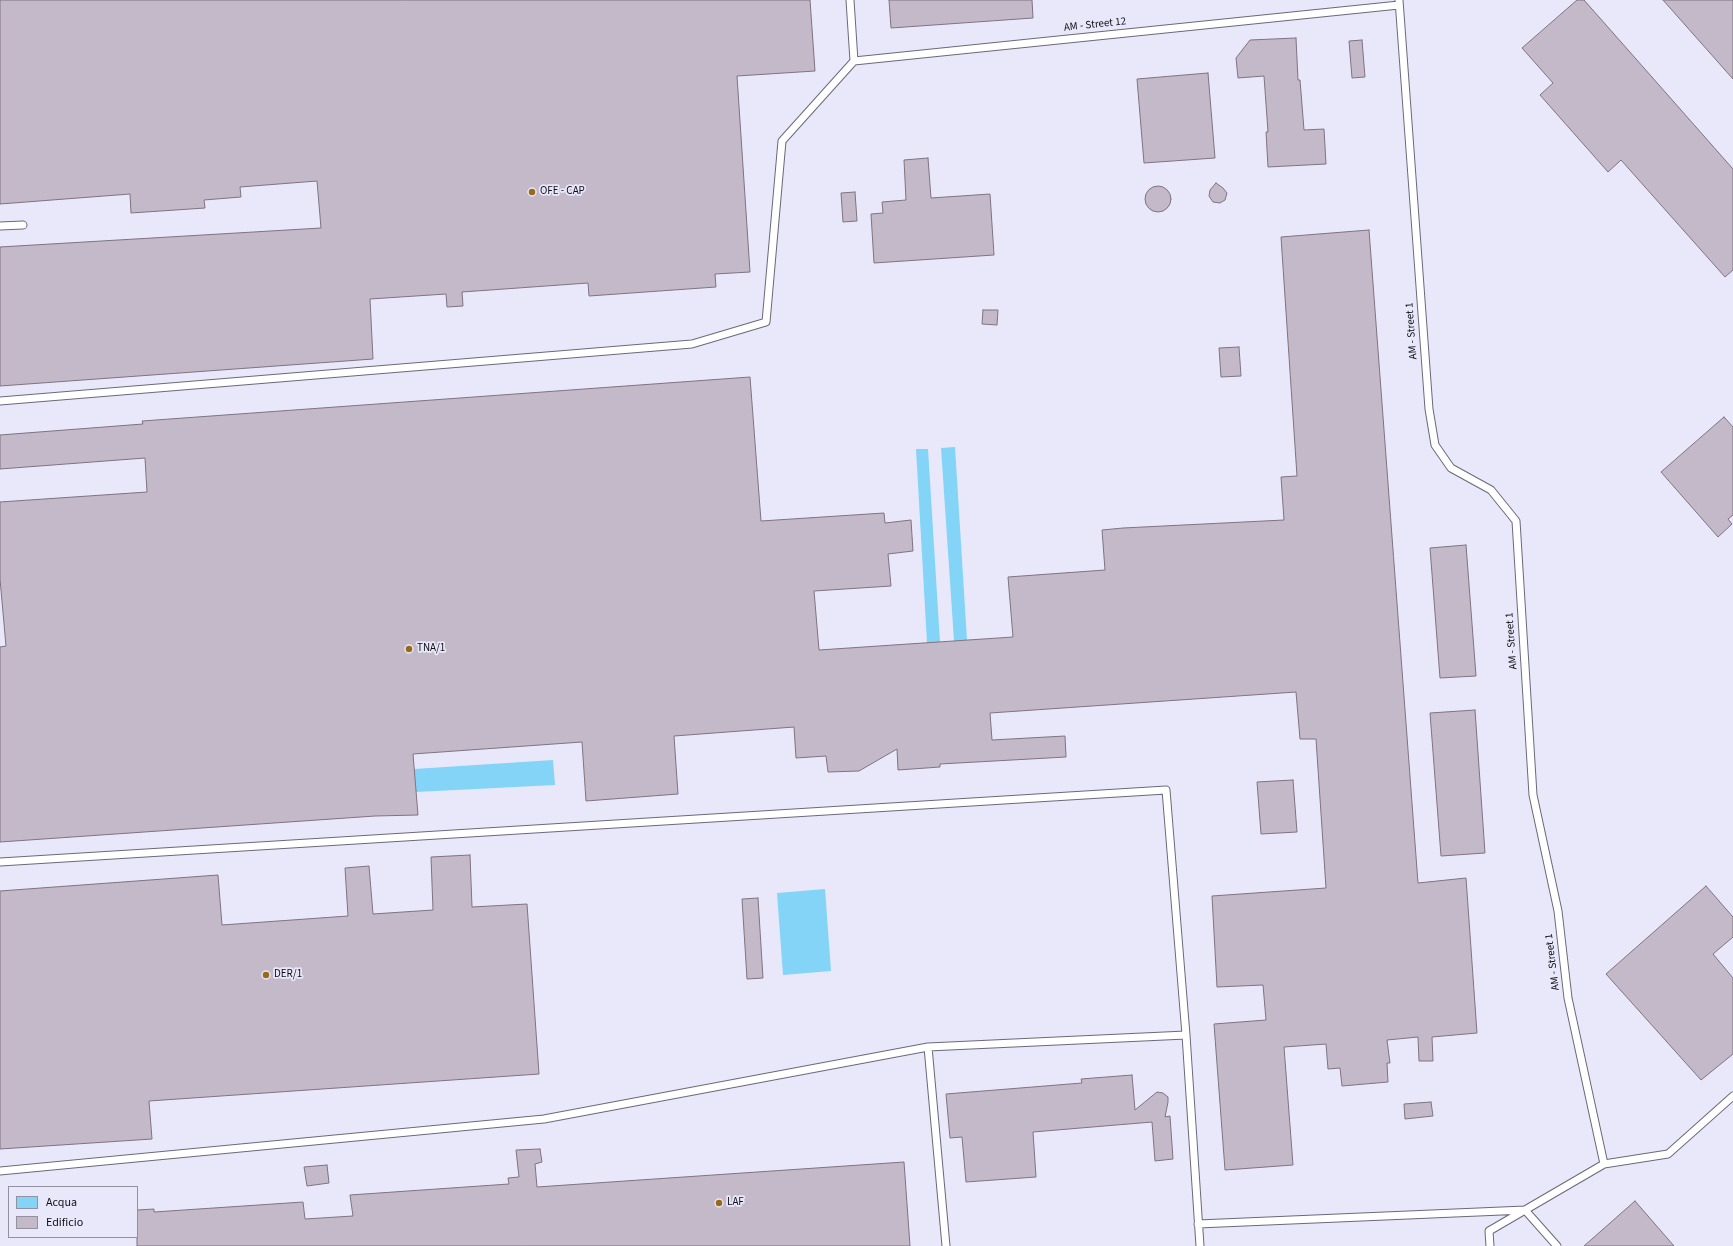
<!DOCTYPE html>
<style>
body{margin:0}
#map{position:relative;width:1733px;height:1246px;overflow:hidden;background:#e9e8fb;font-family:"Source Sans 3",sans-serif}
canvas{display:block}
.legend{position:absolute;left:8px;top:1186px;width:130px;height:52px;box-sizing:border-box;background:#e9e8fb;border:1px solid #92919f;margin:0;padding:5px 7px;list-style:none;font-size:12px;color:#0f0f15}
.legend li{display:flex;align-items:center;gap:8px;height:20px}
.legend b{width:20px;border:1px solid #92919f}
</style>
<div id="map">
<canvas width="1733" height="1246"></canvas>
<ul class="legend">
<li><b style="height:11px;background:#84d4f8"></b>Acqua</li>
<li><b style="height:11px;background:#c4b9c8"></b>Edificio</li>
</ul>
</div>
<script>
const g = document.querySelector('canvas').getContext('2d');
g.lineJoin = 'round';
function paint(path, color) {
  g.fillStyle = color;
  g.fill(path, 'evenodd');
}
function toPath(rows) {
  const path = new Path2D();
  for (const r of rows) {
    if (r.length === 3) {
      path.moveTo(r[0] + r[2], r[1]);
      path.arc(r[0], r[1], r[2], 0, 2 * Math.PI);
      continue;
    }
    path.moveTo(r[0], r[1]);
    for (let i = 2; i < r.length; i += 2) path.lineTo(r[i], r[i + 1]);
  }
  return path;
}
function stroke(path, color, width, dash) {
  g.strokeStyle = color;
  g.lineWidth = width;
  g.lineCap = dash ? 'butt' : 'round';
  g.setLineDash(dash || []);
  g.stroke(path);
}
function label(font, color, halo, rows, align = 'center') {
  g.font = font + ' "Source Sans 3",sans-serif';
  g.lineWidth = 3.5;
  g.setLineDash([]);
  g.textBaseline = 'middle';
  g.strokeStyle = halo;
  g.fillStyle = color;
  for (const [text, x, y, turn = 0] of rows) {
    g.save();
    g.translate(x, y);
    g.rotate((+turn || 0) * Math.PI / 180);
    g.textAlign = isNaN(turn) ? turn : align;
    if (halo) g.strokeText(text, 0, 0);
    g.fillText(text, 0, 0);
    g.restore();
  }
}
paint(toPath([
 [955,447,967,640,954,641,941,448],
 [916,449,928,449,940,642,927,643],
 [553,760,555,785,416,792,414,769],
 [825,889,831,971,783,975,777,893]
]), '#84d4f8');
const building = toPath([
 [0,0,810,0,815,71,737,76,750,272,715,274,716,287,589,296,588,283,462,292,463,306,447,307,446,294,370,299,373,359,0,386,0,247,321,228,317,181,240,187,241,197,204,200,205,208,131,213,130,194,0,204,0,0],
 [889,0,1032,0,1033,18,891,28,889,0],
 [1577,0,1584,0,1733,169,1733,270,1725,277,1621,160,1608,172,1540,95,1553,83,1522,48,1577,0],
 [1663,0,1733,0,1733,79,1663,0],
 [1296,38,1298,80,1300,80,1304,130,1324,129,1326,164,1268,167,1266,132,1268,132,1264,76,1238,78,1236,58,1250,40,1296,38],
 [1362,40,1365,77,1352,78,1349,41,1362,40],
 [1208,73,1215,158,1144,163,1137,79,1208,73],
 [928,158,931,198,990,194,994,255,874,263,871,214,883,213,882,202,906,200,904,160,928,158],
 [1216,183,1223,188,1227,193,1225,200,1220,203,1213,202,1209,196,1210,190,1216,183],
 [1158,199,13],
 [855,192,857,221,843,222,841,193,855,192],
 [1369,230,1418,883,1466,878,1477,1033,1432,1037,1433,1061,1419,1061,1418,1037,1387,1040,1390,1063,1387,1063,1388,1082,1342,1086,1340,1068,1328,1069,1326,1044,1284,1047,1293,1165,1225,1170,1214,1024,1266,1020,1263,985,1217,987,1212,896,1326,888,1316,739,1300,739,1296,692,990,713,992,740,1065,736,1066,757,940,764,940,767,898,770,897,749,859,771,828,772,826,756,796,758,794,727,674,736,678,794,586,801,582,742,413,754,418,815,375,816,0,842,0,647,6,646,0,579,0,502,147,492,145,458,0,469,0,435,143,424,142,421,750,377,761,521,884,513,885,523,911,520,913,551,888,554,891,586,814,591,819,650,1013,637,1008,577,1105,570,1102,530,1123,528,1284,520,1281,477,1297,476,1281,237,1369,230],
 [983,310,998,310,997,325,982,324,983,310],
 [1239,347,1241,376,1221,377,1219,348,1239,347],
 [1724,417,1733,427,1733,515,1728,519,1732,524,1718,537,1661,472,1724,417],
 [1466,545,1476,676,1440,678,1430,548,1466,545],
 [1475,710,1485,853,1441,856,1430,713,1475,710],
 [1293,780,1297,832,1261,834,1257,782,1293,780],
 [470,855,472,907,527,904,539,1074,149,1101,152,1139,0,1149,0,891,218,875,222,925,348,916,345,868,369,866,373,914,433,910,431,857,470,855],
 [1706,886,1733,917,1733,937,1713,954,1733,978,1733,1054,1701,1080,1606,974,1706,886],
 [758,898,763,978,747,979,742,899,758,898],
 [1132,1075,1135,1110,1157,1092,1163,1093,1168,1097,1168,1102,1165,1117,1170,1116,1173,1159,1155,1161,1152,1122,1033,1132,1036,1177,966,1182,962,1137,950,1138,946,1094,1082,1083,1081,1079,1132,1075],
 [1431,1102,1433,1116,1405,1119,1404,1104,1431,1102],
 [540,1149,542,1162,535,1164,537,1187,904,1162,910,1246,137,1246,137,1210,154,1209,154,1212,303,1202,305,1219,353,1216,350,1195,509,1184,508,1178,519,1177,516,1150,540,1149],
 [327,1165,329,1183,307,1186,304,1167,327,1165],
 [1635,1201,1674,1246,1584,1246,1635,1201]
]);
paint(building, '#c4b9c8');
stroke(building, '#7e7381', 1);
const service = toPath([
 [850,0,854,61,1399,5],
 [1399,0,1429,409,1435,445,1451,468,1491,490,1516,521,1533,795,1558,911,1568,998,1604,1164,1489,1231,1490,1246],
 [0,226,23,225],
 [0,401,692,344,766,322,782,141,854,61],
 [0,862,1166,790,1186,1035],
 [1604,1164,1668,1154,1733,1096],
 [0,1171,544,1119,928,1047],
 [1198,1224,1525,1210,1557,1246],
 [946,1246,928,1047,1186,1035,1200,1246]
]);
stroke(service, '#6a6979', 9);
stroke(service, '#fff', 7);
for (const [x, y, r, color] of [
 [532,192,4,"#986919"],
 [409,649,4,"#986919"],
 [266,975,4,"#986919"],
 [719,1203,4,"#986919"]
]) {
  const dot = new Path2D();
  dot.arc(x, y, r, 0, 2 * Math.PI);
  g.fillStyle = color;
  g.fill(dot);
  stroke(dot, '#e9e8fb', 1.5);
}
label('11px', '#0f0f15', '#e9e8fb', [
 ["AM - Street 12",1095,25,-6],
 ["AM - Street 1",1412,331,-94],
 ["AM - Street 1",1512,641,-94],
 ["AM - Street 1",1553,962,-97]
]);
label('11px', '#0f0f15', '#e9e8fb', [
 ["OFE - CAP",540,192],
 ["TNA/1",417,649],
 ["DER/1",274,975],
 ["LAF",727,1203]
], 'left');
</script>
